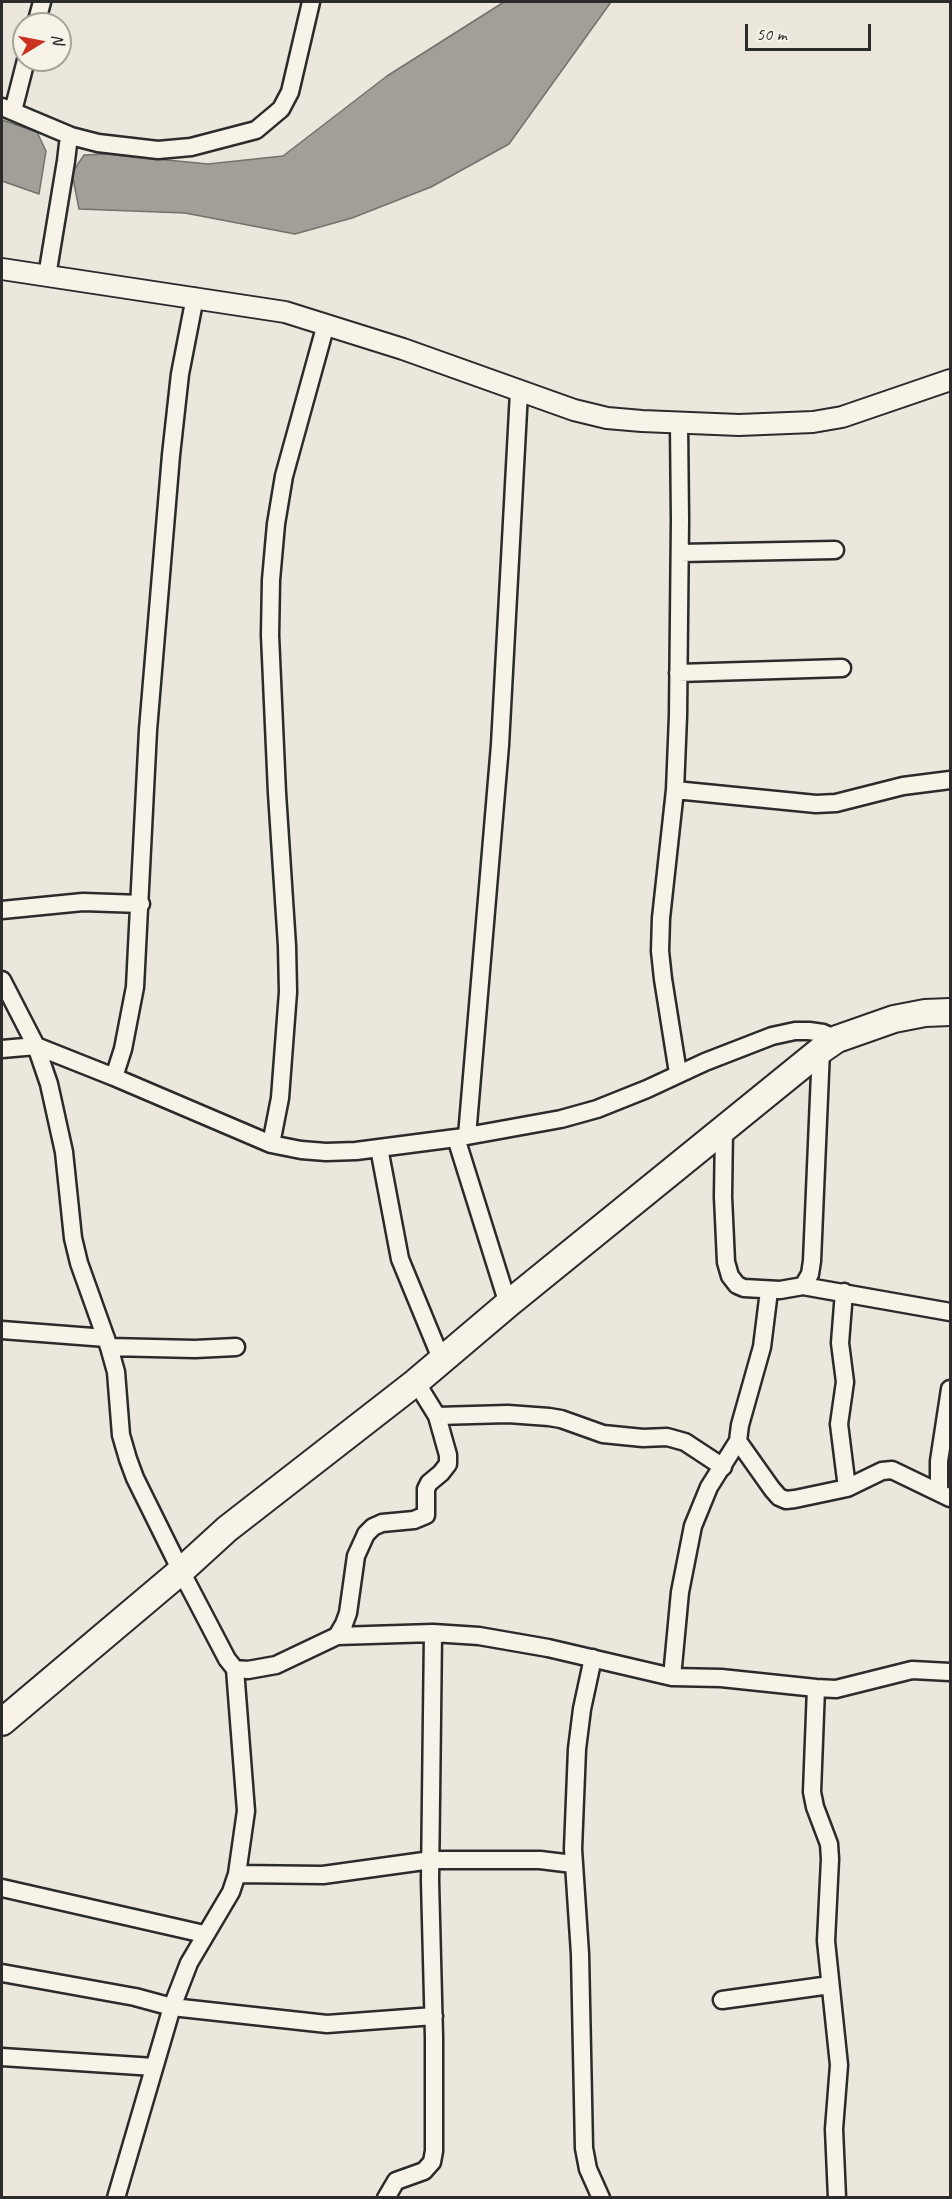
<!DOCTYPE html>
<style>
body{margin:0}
#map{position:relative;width:952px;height:2199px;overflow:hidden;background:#ebe7dd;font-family:Caveat,sans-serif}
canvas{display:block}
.frame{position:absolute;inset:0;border:3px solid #2b2b2b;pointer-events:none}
.north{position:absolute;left:12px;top:12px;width:60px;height:60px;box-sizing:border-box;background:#f7f3e8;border:2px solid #a5a39c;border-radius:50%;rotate:80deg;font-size:16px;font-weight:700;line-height:24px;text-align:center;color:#2b2b2b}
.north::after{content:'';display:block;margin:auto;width:21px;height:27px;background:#c8321e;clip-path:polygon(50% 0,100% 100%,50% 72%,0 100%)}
.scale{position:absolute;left:745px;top:24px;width:126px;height:27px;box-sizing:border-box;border:3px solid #2b2b2b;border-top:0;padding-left:8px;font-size:18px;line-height:21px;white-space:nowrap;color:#2b2b2b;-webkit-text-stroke:4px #f7f3e8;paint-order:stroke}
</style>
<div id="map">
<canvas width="952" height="2199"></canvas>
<div class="frame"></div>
<div class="north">N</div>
<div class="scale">50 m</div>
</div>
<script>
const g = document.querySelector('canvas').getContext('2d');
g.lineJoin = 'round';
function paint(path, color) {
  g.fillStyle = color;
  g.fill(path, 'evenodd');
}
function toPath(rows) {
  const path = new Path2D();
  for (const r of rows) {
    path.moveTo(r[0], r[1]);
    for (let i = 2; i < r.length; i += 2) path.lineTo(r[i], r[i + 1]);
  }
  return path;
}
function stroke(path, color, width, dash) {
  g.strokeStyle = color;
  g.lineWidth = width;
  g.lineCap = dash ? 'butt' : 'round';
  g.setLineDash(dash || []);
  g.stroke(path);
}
const water = toPath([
 [504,2,611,2,509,144,431,187,352,218,295,234,185,213,79,209,72,173,84,155,105,154,208,164,283,156,387,76,504,2],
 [2,120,37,132,46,151,39,194,2,181,2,120]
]);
paint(water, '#a29f98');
stroke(water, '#72716c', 1.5);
const minor = toPath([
 [36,24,42,2],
 [2,107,71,136,68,144,66,161,47,276],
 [13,111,26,60],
 [71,136,98,143,158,150,191,147,256,130,281,109,290,92,311,2],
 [680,553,835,550],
 [678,673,842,668],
 [675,790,816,804,836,803,903,786,950,780],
 [2,910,83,902,141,904],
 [2,980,36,1046,49,1084,64,1152,73,1238,79,1263,109,1347,116,1372,121,1435,128,1459,135,1478,181,1571,227,1659,235,1669,248,1670,276,1665,337,1636,433,1633,479,1636,548,1648,672,1677,721,1678,816,1688,836,1689,912,1670,950,1672],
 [2,1049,36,1046,114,1077,271,1144,301,1150,326,1152,356,1151,456,1138,561,1119,597,1109,647,1089,705,1062,772,1036,795,1031,809,1031,823,1033,837,1039],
 [678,1073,663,979,660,951,661,918,675,790,678,716,680,520,679,424],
 [114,1077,123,1049,135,987,148,730,171,455,180,374,195,297],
 [724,1127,723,1197,726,1262,730,1276,737,1285,744,1288,780,1290,803,1286,810,1274,812,1261,821,1050],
 [467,1136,500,745,519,392],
 [456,1138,508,1304],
 [271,1144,280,1098,288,992,287,946,277,793,270,635,271,580,276,524,284,476,326,324],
 [379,1148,400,1259,442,1361],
 [803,1286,950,1312],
 [769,1291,762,1347,740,1425,738,1441,772,1489,779,1497,786,1500,795,1499,847,1488,882,1471,892,1470,950,1498],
 [844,1292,840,1343,845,1382,839,1424,847,1488],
 [2,1330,106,1338],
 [109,1347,195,1349,236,1347],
 [437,1416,508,1414,549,1417,561,1419,603,1434,643,1438,667,1437,685,1442,723,1467],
 [939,1492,939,1461,950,1389],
 [337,1636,344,1624,348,1613,356,1556,366,1534,373,1527,382,1523,414,1520,426,1515,426,1489,429,1483,441,1473,448,1464,448,1455,437,1416,416,1382],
 [593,1658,582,1709,577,1749,573,1849,580,1954,584,2148,588,2169,601,2198],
 [672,1677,680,1592,693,1526,709,1487,738,1441],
 [816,1688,812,1792,815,1807,829,1844,830,1859,826,1941,839,2065,834,2129,837,2198],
 [237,1874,323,1875,431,1860,540,1860,573,1864],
 [2,1888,204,1934],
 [2,1973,135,1997,172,2007,327,2024,434,2016],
 [722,2000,830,1985],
 [2,2057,154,2067],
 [116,2198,172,2007,189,1963,231,1892,237,1874,246,1811,235,1669],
 [386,2198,396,2181,424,2171,432,2162,434,2151,434,2037,430,1881,433,1633]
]);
const tertiary = toPath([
 [2,269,285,312,403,349,574,410,607,418,642,421,739,425,813,422,842,417,950,380]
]);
const primary = toPath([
 [2,1722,181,1571,227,1529,416,1382,508,1304,821,1050,837,1039,894,1019,925,1013,950,1012]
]);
stroke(minor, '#2b2b2b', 21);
stroke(tertiary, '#2b2b2b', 24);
stroke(primary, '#2b2b2b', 30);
stroke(minor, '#f7f3e8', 16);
stroke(tertiary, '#f7f3e8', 20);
stroke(primary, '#f7f3e8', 26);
</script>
